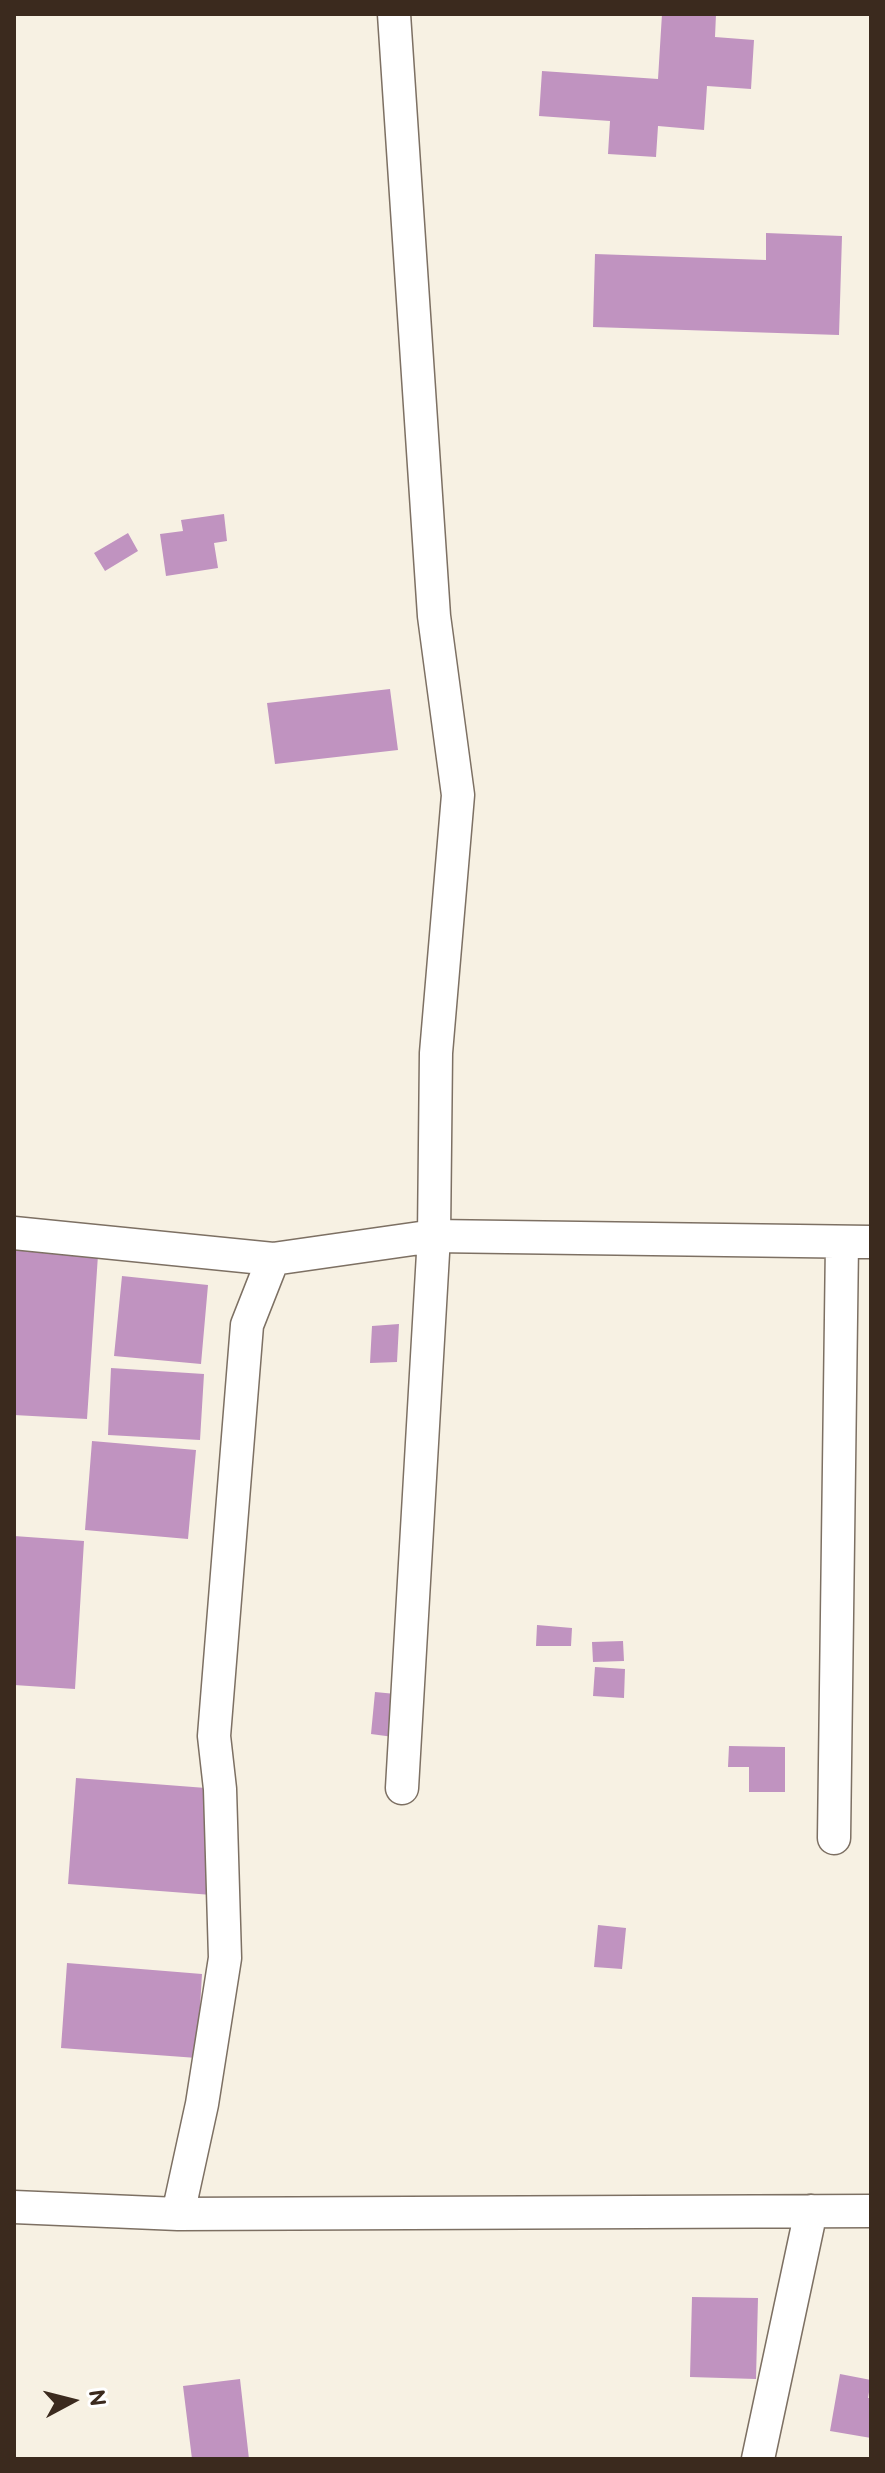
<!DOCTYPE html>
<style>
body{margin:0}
#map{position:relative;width:885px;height:2473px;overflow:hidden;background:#f7f1e3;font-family:"Balsamiq Sans",sans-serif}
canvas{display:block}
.frame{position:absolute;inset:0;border:16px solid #3b2a1e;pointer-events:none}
.north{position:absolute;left:32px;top:2361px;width:80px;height:80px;-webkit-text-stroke:6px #fff;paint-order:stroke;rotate:83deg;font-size:22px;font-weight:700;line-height:32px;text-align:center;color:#3b2a1e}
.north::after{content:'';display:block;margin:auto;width:28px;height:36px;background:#3b2a1e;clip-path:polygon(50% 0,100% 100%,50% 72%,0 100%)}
</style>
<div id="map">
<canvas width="885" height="2473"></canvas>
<div class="frame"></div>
<div class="north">N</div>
</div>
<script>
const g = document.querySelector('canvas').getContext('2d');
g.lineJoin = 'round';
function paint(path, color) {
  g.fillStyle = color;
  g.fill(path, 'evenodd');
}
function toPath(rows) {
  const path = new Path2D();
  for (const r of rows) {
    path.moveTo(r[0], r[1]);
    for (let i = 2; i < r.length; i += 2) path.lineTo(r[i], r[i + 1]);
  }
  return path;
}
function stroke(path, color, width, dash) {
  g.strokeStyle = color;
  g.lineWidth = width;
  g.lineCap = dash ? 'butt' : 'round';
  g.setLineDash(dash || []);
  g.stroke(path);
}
paint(toPath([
 [662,14,716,14,715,37,754,40,751,89,707,86,704,130,658,126,656,157,608,154,610,121,539,116,542,71,658,79],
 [766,233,842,236,839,335,593,327,595,254,766,260],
 [224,514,227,541,214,543,218,568,166,576,160,534,183,531,181,520],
 [128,533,138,551,105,571,94,553],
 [390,689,398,750,275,764,267,703],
 [14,1250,98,1255,87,1419,14,1415],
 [122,1276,208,1285,201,1364,114,1356],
 [399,1324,397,1362,370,1363,372,1326],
 [111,1368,204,1374,200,1440,108,1435],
 [92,1441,196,1450,188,1539,85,1530],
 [14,1536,84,1541,75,1689,14,1685],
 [537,1625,572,1628,571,1646,536,1646],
 [623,1641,624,1661,593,1662,592,1642],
 [595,1667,625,1669,624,1698,593,1696],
 [375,1692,406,1695,401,1738,371,1734],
 [729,1746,785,1747,785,1792,749,1792,749,1767,728,1767],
 [76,1778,219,1789,212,1895,68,1884],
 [598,1925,626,1928,622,1969,594,1967],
 [67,1963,202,1974,197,2058,61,2048],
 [692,2297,758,2298,756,2379,690,2377],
 [840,2374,871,2380,868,2398,871,2398,871,2438,830,2431],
 [240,2379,249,2459,192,2459,183,2386]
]), '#c093c0');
const minor = toPath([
 [394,14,434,616,458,795,436,1053,434,1236,402,1788],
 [14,1233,273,1259,434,1236,871,1242],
 [834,1838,842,1243],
 [14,2207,178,2214,871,2211],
 [178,2214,202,2104,225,1958,220,1789,214,1736,247,1325,273,1259],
 [758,2459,811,2211]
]);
stroke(minor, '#7d7063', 35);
stroke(minor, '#fff', 32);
</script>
